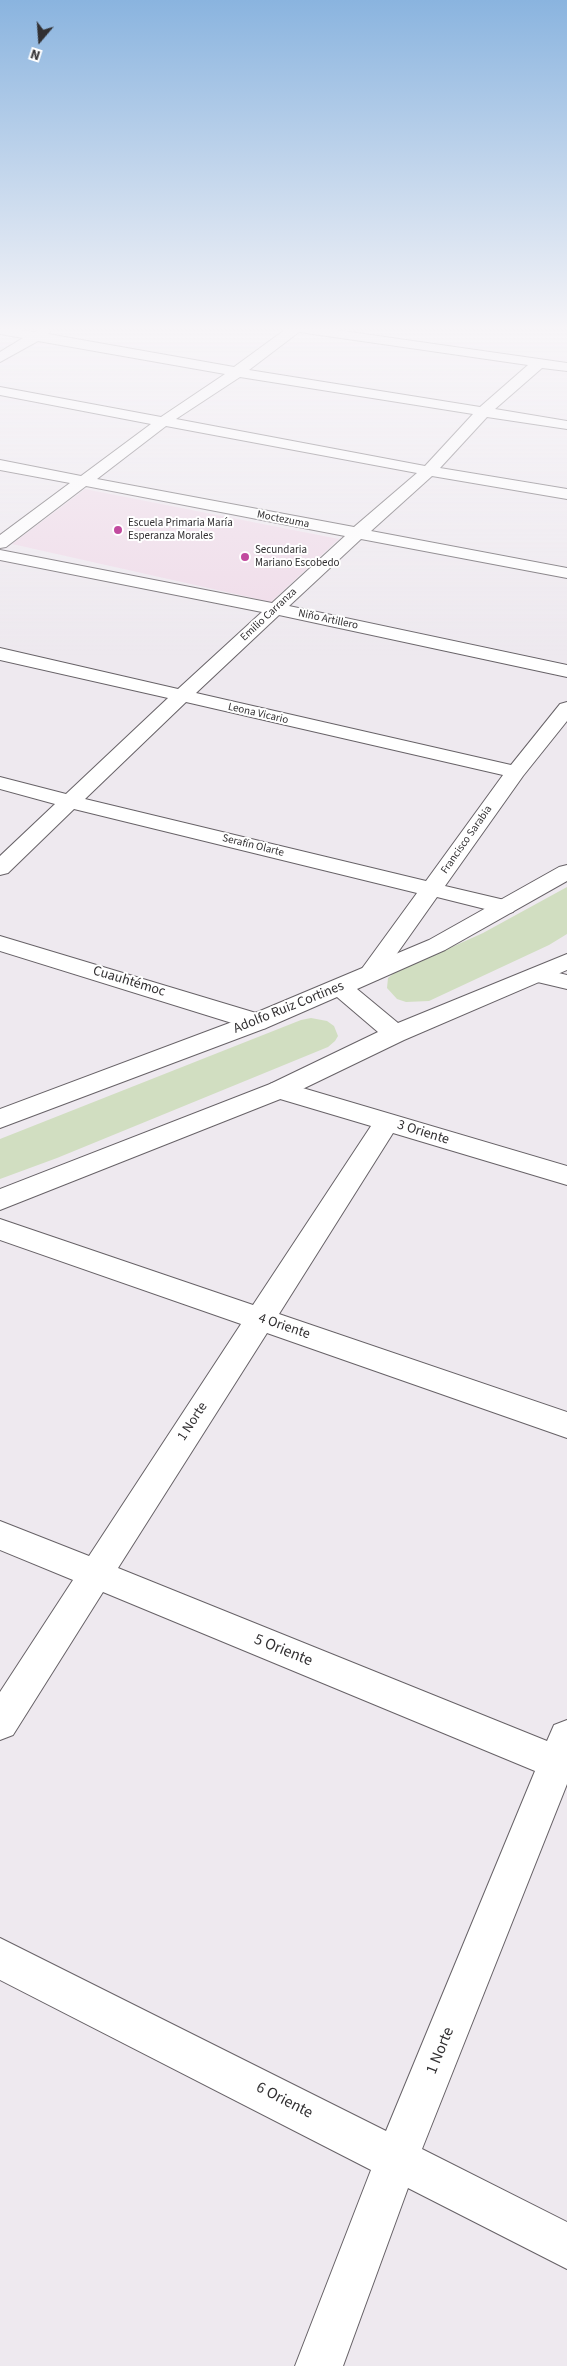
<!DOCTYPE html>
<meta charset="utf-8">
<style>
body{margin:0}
#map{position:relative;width:567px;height:2366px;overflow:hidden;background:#eee9ef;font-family:"Source Sans 3",sans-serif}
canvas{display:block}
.north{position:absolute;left:15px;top:15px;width:50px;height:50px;-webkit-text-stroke:4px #fff;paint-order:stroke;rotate:198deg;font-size:14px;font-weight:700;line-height:20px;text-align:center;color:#323032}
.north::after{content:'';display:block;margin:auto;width:18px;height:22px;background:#323032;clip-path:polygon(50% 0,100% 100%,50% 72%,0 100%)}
</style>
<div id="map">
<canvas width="567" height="2366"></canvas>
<div class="north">N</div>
</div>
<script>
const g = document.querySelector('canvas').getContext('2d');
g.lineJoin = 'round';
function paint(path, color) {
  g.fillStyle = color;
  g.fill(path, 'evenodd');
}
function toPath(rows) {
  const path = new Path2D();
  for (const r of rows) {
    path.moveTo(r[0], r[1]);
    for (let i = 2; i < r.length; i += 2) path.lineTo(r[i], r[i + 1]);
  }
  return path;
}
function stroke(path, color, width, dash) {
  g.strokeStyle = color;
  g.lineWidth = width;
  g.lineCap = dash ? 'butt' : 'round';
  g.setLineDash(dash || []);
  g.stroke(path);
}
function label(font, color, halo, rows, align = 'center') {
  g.font = font + ' "Source Sans 3",sans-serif';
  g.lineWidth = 4;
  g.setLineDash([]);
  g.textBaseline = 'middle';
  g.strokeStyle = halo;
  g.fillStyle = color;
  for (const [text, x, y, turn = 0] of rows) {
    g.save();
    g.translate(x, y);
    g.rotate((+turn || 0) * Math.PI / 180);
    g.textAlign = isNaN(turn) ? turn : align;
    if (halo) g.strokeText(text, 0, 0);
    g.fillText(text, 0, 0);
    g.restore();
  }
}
paint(toPath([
 [85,489,222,516,339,539,271,602,12,544]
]), '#efdae8');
paint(toPath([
 [567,887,567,934,549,945,429,1001,406,1002,397,999,387,988,388,978,394,973,483,933],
 [311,1018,327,1021,334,1026,338,1036,335,1041,328,1047,57,1158,0,1179,0,1139,301,1020]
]), '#d1dec1');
const minor = toPath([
 [0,327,34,332,43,328,48,329,50,332,48,334,234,367,286,329,285,327,315,327,567,363,567,371,542,368,495,409,567,421,567,429,487,417,440,468,567,489,567,499,432,476,371,531,567,568,567,578,361,539,289,606,567,665,567,677,279,615,196,693,511,765,560,704,567,702,567,721,523,776,445,886,513,902,516,907,513,912,505,914,437,897,379,979,370,981,361,979,358,974,417,893,74,809,8,873,0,875,0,856,55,804,0,789,0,777,66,794,168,698,0,660,0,648,178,689,262,612,0,560,0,550,272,603,345,536,86,486,6,547,0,548,0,535,70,483,0,470,0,460,81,476,151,424,0,395,0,387,161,417,225,374,38,341,0,362,0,352,23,338,0,334,0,327],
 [299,332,528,365,480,407,249,370,299,332],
 [240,377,473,414,425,466,176,419,240,377],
 [166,426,417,473,354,527,97,479,166,426],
 [186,702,503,775,426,881,85,799,186,702],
 [0,936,266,1016,269,1022,266,1028,257,1030,248,1028,0,951,0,936],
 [538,968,567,975,567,989,529,980,526,975,529,970,538,968],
 [279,1081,567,1166,567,1185,393,1133,279,1314,567,1412,567,1438,267,1333,118,1568,547,1741,554,1725,567,1720,567,1784,422,2149,567,2222,567,2269,408,2188,343,2366,295,2366,371,2170,0,1980,0,1938,386,2131,535,1771,103,1592,13,1735,0,1740,0,1692,73,1580,0,1550,0,1521,89,1556,241,1324,0,1240,0,1219,253,1305,371,1126,270,1096,266,1090,270,1084,279,1081]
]);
const secondary = toPath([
 [567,865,567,881,445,950,357,989,398,1023,567,954,567,970,404,1040,288,1096,0,1210,0,1189,270,1084,378,1032,337,997,266,1028,0,1128,0,1109,248,1016,429,940,559,867,567,865]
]);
stroke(minor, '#676267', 2);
stroke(secondary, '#676267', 2);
paint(minor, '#fff');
paint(secondary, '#fff');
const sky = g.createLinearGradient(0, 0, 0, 658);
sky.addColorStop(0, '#8ab4df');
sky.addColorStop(0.5, '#f7f5f8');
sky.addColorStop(1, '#f7f5f800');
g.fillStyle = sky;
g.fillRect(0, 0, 567, 658);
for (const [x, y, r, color] of [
 [118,530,5,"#c24a9f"],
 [245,557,5,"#c24a9f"]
]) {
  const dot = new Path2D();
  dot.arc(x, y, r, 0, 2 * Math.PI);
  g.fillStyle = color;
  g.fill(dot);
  stroke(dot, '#fff', 2);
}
label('11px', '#323032', '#fff', [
 ["Moctezuma",283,520,11],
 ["Emilio Carranza",269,615,-43],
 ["Niño Artillero",328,620,12],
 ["Leona Vicario",258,714,13],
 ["Francisco Sarabia",467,840,-55],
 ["Serafín Olarte",253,846,14]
]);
label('11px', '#323032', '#fff', [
 ["Escuela Primaria María",128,524],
 ["Esperanza Morales",128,537],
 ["Secundaria",255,551],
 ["Mariano Escobedo",255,564]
], 'left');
label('14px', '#323032', '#fff', [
 ["Cuauhtémoc",129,982,17],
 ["Adolfo Ruiz Cortines",289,1008,-22],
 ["3 Oriente",423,1133,17],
 ["4 Oriente",284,1327,19],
 ["1 Norte",193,1422,-57]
]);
label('16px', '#323032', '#fff', [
 ["5 Oriente",283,1651,22],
 ["1 Norte",441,2051,-68],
 ["6 Oriente",284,2101,27]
]);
</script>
